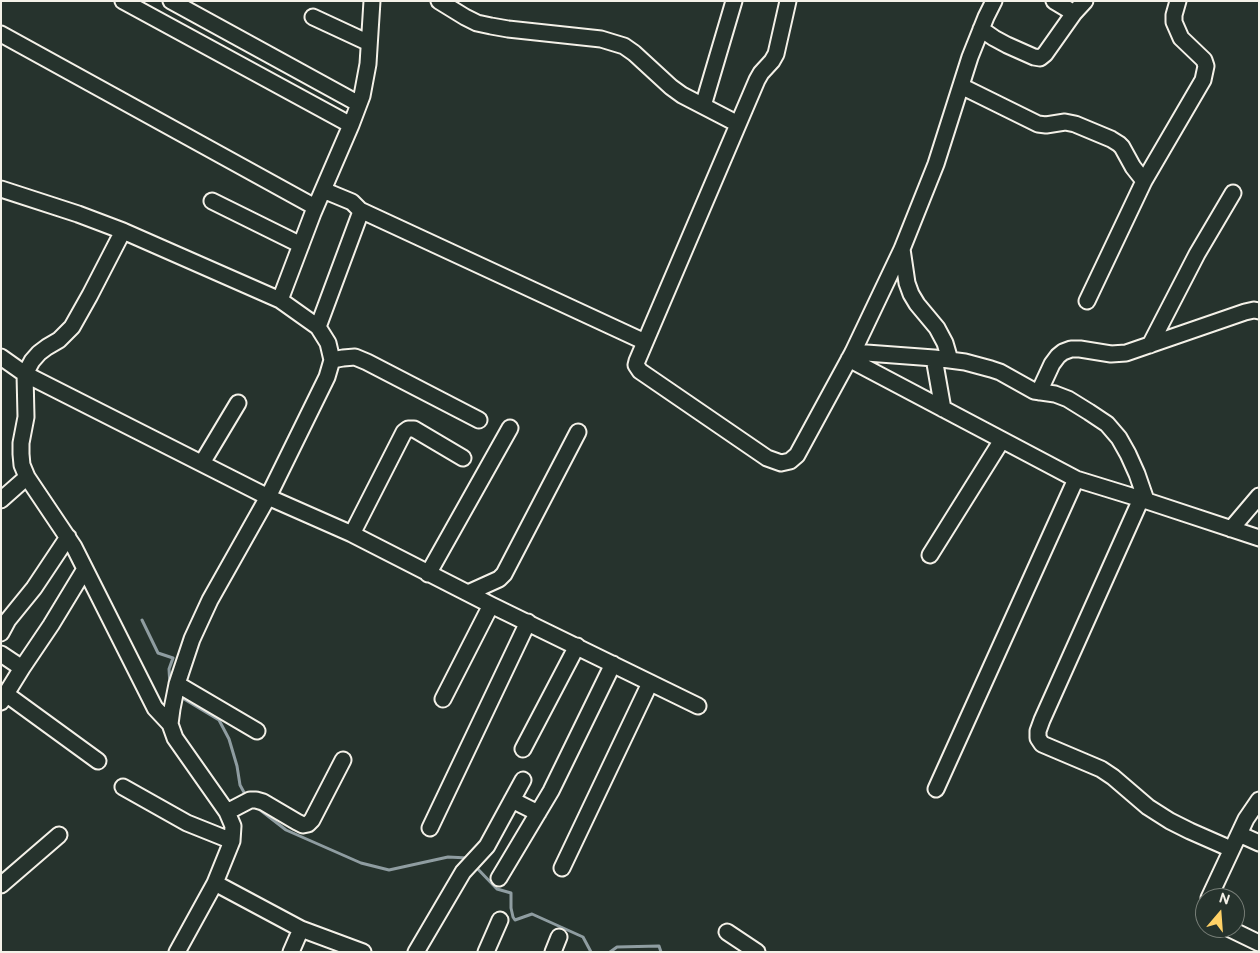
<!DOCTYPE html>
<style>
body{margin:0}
#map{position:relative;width:1260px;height:953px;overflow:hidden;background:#26332d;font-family:"Balsamiq Sans",sans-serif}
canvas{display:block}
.frame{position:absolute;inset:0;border:2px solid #f4f1e8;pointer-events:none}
.north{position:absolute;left:1195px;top:888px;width:50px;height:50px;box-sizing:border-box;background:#26332d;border:1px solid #787f78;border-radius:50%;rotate:18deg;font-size:14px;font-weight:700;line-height:20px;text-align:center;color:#f4f1e8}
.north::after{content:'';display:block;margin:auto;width:18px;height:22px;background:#ffd166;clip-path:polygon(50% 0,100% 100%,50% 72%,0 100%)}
</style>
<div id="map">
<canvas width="1260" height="953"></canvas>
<div class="frame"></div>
<div class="north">N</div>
</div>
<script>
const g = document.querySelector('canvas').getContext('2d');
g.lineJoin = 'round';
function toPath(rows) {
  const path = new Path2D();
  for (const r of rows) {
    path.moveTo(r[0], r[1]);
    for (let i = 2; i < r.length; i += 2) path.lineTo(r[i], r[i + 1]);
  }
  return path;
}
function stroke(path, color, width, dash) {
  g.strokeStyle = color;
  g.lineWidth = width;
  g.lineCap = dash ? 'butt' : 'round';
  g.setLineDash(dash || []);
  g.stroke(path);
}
stroke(toPath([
 [142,620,158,653,173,658,169,669,170,686],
 [179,696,219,720,229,739,237,766,240,785,246,796],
 [255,806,286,830,361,863,389,870,448,857,468,858,469,859],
 [474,865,497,889,511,893,511,908,513,917,515,920,532,914,583,937,591,952],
 [610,952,617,947,659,946,661,952]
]), '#8f9da1', 3);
const minor = toPath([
 [123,1,351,125],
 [171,1,359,104],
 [439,1,465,17,477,23,491,26,508,29,601,39,624,46,634,53,671,87,682,95,738,124],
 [788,1,776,54,772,61,761,73,757,80,637,361,636,365,640,371,767,458,781,463,790,461,797,455,853,352,902,249,936,164,970,57,986,17,994,1],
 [1054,1,1074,13],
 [313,17,369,43],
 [981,29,994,38,1007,45,1034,57,1040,58,1045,54,1074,13,1085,1],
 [1,34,315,207],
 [961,86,1038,124,1046,125,1065,122,1075,124,1111,139,1119,144,1122,147,1133,167,1144,181],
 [703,106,734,1],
 [1,189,78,214,123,231,280,300,318,327,328,343,332,360,327,377,268,497,210,600,192,639,177,684,172,709,170,724,175,738,227,812,233,826,232,841,215,883,177,952],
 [212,201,301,245],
 [360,210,645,342],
 [123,231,90,295,72,327,59,340,47,347,39,353,32,361,25,374,268,497,352,534,491,605,698,706],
 [902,249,907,283,911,294,917,304,937,328,945,343,950,360],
 [280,300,313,213,351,125,362,96,368,64,372,1],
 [1087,301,1144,181,1203,80,1206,66,1204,60,1181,38,1174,22,1174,15,1178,1],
 [318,327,360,214,360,210,352,202,323,190],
 [1150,345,1197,254,1233,193],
 [853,352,934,358,965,362,991,369,1000,372,1034,391,1055,394,1068,399,1089,412,1107,424,1119,438,1128,454,1137,474,1146,500],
 [1,357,25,374,26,417,21,443,21,454,22,465,27,477,74,547,155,708,170,724],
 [934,358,943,409],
 [849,359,1076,479,1141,499,1259,538],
 [332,360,343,358,355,357,367,362,479,420],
 [1039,392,1052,364,1058,356,1063,352,1071,349,1080,349,1111,354,1126,353,1245,312,1254,310,1259,311],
 [202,463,238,403],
 [1141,499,1042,720,1038,731,1038,738,1042,744,1101,769,1113,777,1148,807,1170,821,1190,831,1231,849],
 [1,500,27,477],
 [1231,529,1259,496],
 [352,534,404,432,408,429,414,429,463,458],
 [930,555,1002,440],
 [428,574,510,428],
 [468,593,499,579,504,574,578,432],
 [1,633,8,620,34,588,68,537],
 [1,654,22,668],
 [177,684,257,731],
 [6,694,98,761],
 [443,699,491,605],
 [1,702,22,668,51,625,85,569],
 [523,749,577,646],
 [123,787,187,823,232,841],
 [936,789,1076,479],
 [512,800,538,813],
 [227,812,250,800,256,800,263,802,297,822,303,825,308,824,312,820,343,760],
 [430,828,528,622],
 [1239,834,1259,843],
 [562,868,650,683],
 [499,878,551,791,613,664],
 [215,883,301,929,363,952],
 [1,885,59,835],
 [1209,898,1246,819,1259,800],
 [1228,928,1259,943],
 [727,932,757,952],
 [291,952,301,929],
 [416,952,463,872,487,846,523,780],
 [486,952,500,920],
 [553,952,559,937]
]);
stroke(minor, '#f4f1e8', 19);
stroke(minor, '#26332d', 15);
</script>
